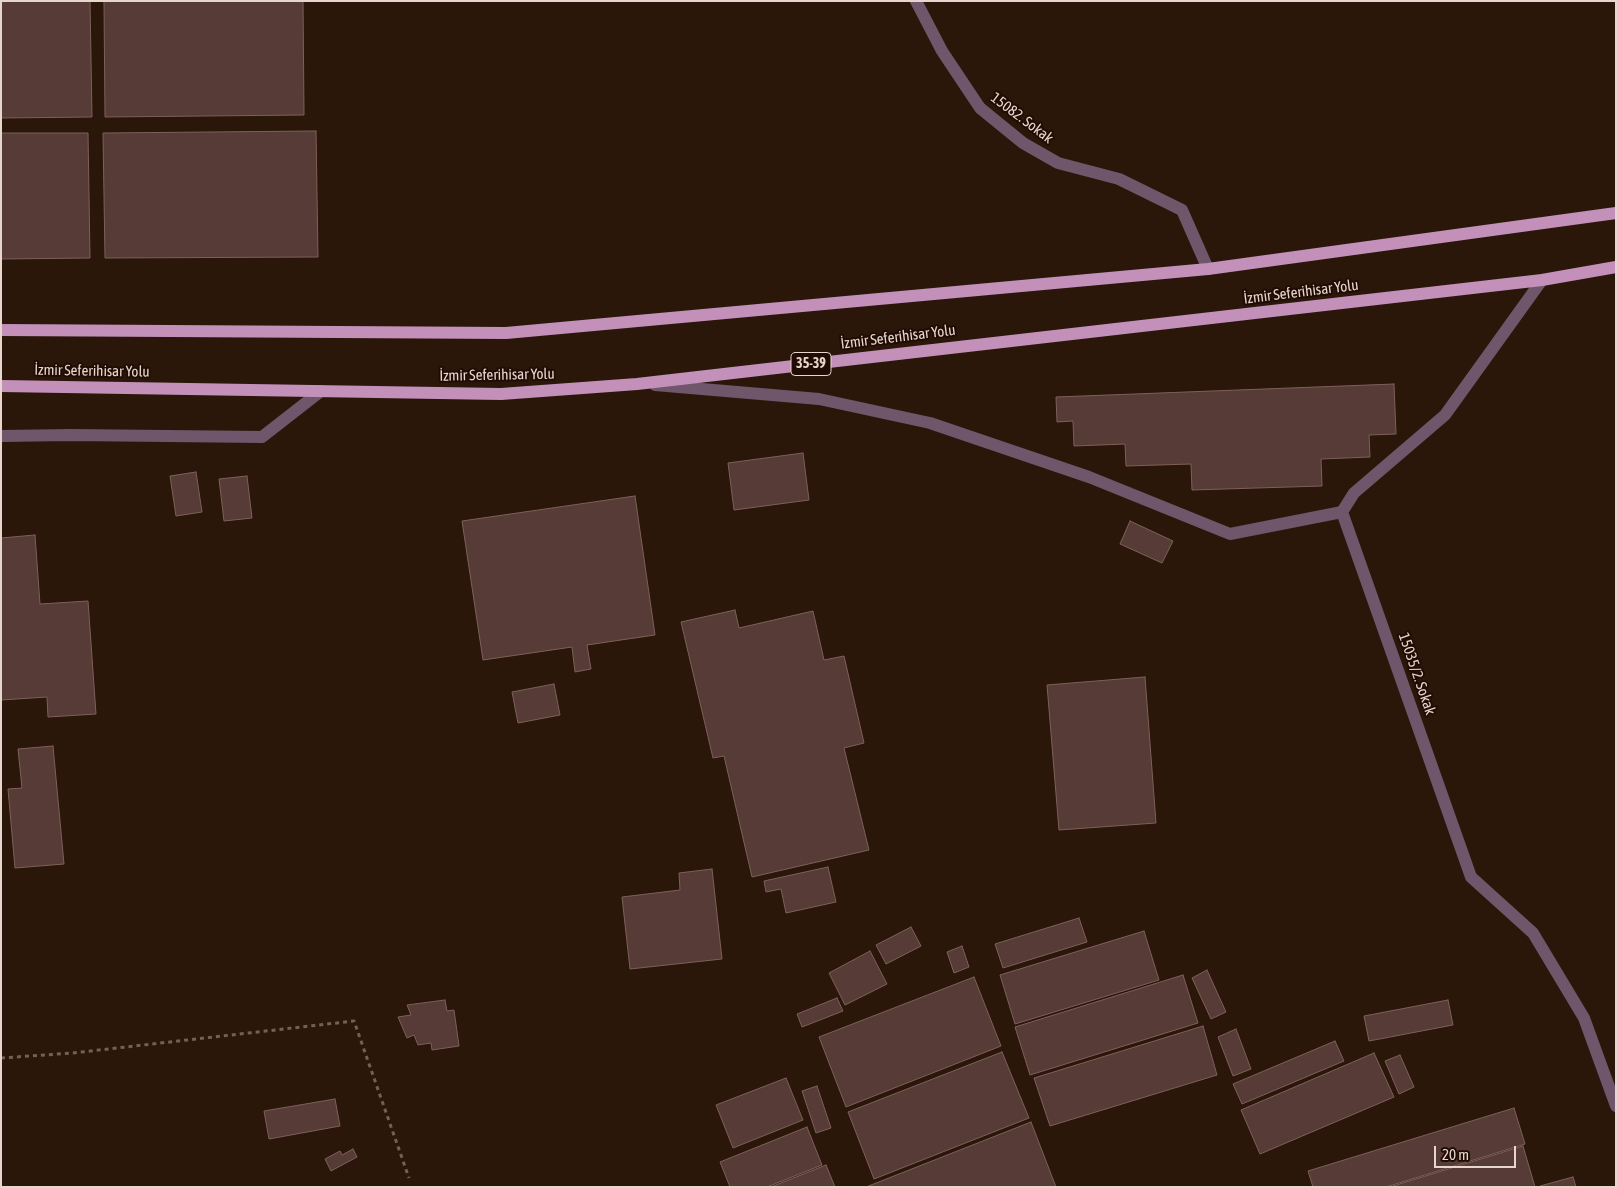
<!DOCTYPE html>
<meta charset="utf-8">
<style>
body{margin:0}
#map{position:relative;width:1617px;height:1188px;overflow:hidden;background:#2b160a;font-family:"Asap Condensed",sans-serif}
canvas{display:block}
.frame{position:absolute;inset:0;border:2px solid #e6d6ce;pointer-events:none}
.scale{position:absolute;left:1434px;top:1146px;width:82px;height:22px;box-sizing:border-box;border:2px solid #e6d6ce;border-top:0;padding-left:6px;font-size:15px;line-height:18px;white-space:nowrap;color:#e6d6ce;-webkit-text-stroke:4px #210c03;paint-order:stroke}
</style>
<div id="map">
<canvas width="1617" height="1188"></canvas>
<div class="frame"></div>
<div class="scale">20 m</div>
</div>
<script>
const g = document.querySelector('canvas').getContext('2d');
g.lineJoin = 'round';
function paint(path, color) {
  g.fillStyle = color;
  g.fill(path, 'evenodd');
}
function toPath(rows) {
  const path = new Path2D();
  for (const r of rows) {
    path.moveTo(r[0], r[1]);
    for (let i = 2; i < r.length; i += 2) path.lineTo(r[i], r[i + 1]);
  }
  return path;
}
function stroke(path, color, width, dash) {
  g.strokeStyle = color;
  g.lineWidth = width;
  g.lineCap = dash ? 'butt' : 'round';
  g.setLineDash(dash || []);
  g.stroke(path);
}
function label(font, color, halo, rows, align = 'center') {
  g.font = font + ' "Asap Condensed",sans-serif';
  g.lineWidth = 4;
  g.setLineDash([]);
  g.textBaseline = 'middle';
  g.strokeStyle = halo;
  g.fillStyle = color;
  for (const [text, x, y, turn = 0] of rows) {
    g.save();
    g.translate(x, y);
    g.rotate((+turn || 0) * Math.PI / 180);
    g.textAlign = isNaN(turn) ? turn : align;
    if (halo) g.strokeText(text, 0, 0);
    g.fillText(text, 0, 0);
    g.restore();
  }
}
const building = toPath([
 [1,1,90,1,92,117,1,118,1,1],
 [104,1,303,1,304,115,105,117,104,1],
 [316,131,318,257,105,258,103,133,316,131],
 [1,133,88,133,90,258,1,259,1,133],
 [1394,384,1396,434,1369,435,1370,457,1321,459,1322,486,1192,490,1191,464,1126,466,1125,444,1074,446,1073,421,1057,422,1056,397,1394,384],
 [803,453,809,500,734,510,728,463,803,453],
 [196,472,202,512,176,516,170,476,196,472],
 [247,476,252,518,224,521,219,479,247,476],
 [635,496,655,635,587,645,591,669,575,672,572,647,483,660,462,521,635,496],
 [1130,521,1173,541,1162,563,1120,544,1130,521],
 [35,535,40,604,88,601,96,714,48,717,47,697,1,700,1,538,35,535],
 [735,610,739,628,813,611,824,660,844,656,864,743,844,748,869,850,752,877,724,756,713,758,681,622,735,610],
 [1145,677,1156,823,1059,830,1047,685,1145,677],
 [554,684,560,715,518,723,512,692,554,684],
 [53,746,64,864,15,868,8,789,22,788,18,749,53,746],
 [828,867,836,902,786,913,781,889,766,892,764,881,828,867],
 [712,869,722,959,630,969,622,897,680,890,679,873,712,869],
 [1079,918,1087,942,1003,968,995,944,1079,918],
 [911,927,921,946,886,964,876,945,911,927],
 [1144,931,1159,980,1015,1024,1000,975,1144,931],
 [962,946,969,967,954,973,947,952,962,946],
 [870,951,887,984,845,1005,829,973,870,951],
 [1207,970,1226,1012,1211,1019,1192,978,1207,970],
 [1183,975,1198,1023,1030,1075,1015,1027,1183,975],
 [974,977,1001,1046,846,1107,819,1037,974,977],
 [837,998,843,1011,802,1027,797,1014,837,998],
 [445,1000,447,1011,454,1010,459,1046,432,1050,431,1043,418,1045,414,1035,407,1038,398,1017,411,1015,407,1005,445,1000],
 [1448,1000,1453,1025,1369,1041,1364,1016,1448,1000],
 [1203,1026,1217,1075,1050,1126,1034,1078,1203,1026],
 [1236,1029,1251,1069,1233,1076,1218,1037,1236,1029],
 [1335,1041,1344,1061,1242,1104,1233,1084,1335,1041],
 [1002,1052,1029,1118,874,1179,848,1112,1002,1052],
 [1374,1053,1394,1097,1260,1154,1241,1110,1374,1053],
 [1400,1055,1414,1087,1399,1094,1385,1061,1400,1055],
 [786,1078,803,1120,733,1148,716,1105,786,1078],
 [817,1086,831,1128,816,1133,802,1091,817,1086],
 [335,1099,340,1126,269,1139,264,1111,335,1099],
 [1514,1108,1525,1144,1386,1187,1313,1187,1308,1171,1514,1108],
 [1031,1122,1056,1187,866,1187,1031,1122],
 [807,1127,822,1165,767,1187,730,1187,720,1162,807,1127],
 [1523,1146,1535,1187,1390,1187,1523,1146],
 [353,1149,357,1157,331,1171,325,1159,340,1151,342,1155,353,1149],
 [826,1165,835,1187,771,1187,826,1165],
 [1573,1177,1576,1187,1540,1187,1540,1186,1573,1177]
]);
paint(building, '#573b37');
stroke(building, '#7e605b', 1);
stroke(toPath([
 [1,1058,73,1053,354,1021,409,1178]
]), '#736056', 3, [4, 4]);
stroke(toPath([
 [916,1,942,51,980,108,1023,143,1058,163,1119,179,1182,210,1208,269],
 [655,385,819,399,930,423,1089,477,1230,534,1342,512],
 [1,436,71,435,262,437,321,391]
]), '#6f566a', 12);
stroke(toPath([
 [1542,280,1445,415,1354,493,1342,512,1471,877,1533,933,1584,1018,1616,1106]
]), '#6f566a', 12);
stroke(toPath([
 [1,330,506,333,1208,269,1616,213],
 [1,386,501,394,637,384,1542,280,1616,267]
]), '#c390ba', 12);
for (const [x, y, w] of [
 [811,364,40]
]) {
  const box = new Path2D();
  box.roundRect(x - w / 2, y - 11.5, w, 23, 4);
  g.fillStyle = '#210c03';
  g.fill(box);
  stroke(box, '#e6d6ce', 1);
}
label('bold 14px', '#e6d6ce', null, [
 ["35-39",811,364]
]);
label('15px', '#e6d6ce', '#210c03', [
 ["15082. Sokak",1022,118,37],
 ["İzmir Seferihisar Yolu",1301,292,-7],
 ["İzmir Seferihisar Yolu",898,337,-7],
 ["İzmir Seferihisar Yolu",92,371,1],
 ["İzmir Seferihisar Yolu",497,375,-1],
 ["15035/2. Sokak",1417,674,71]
]);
</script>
